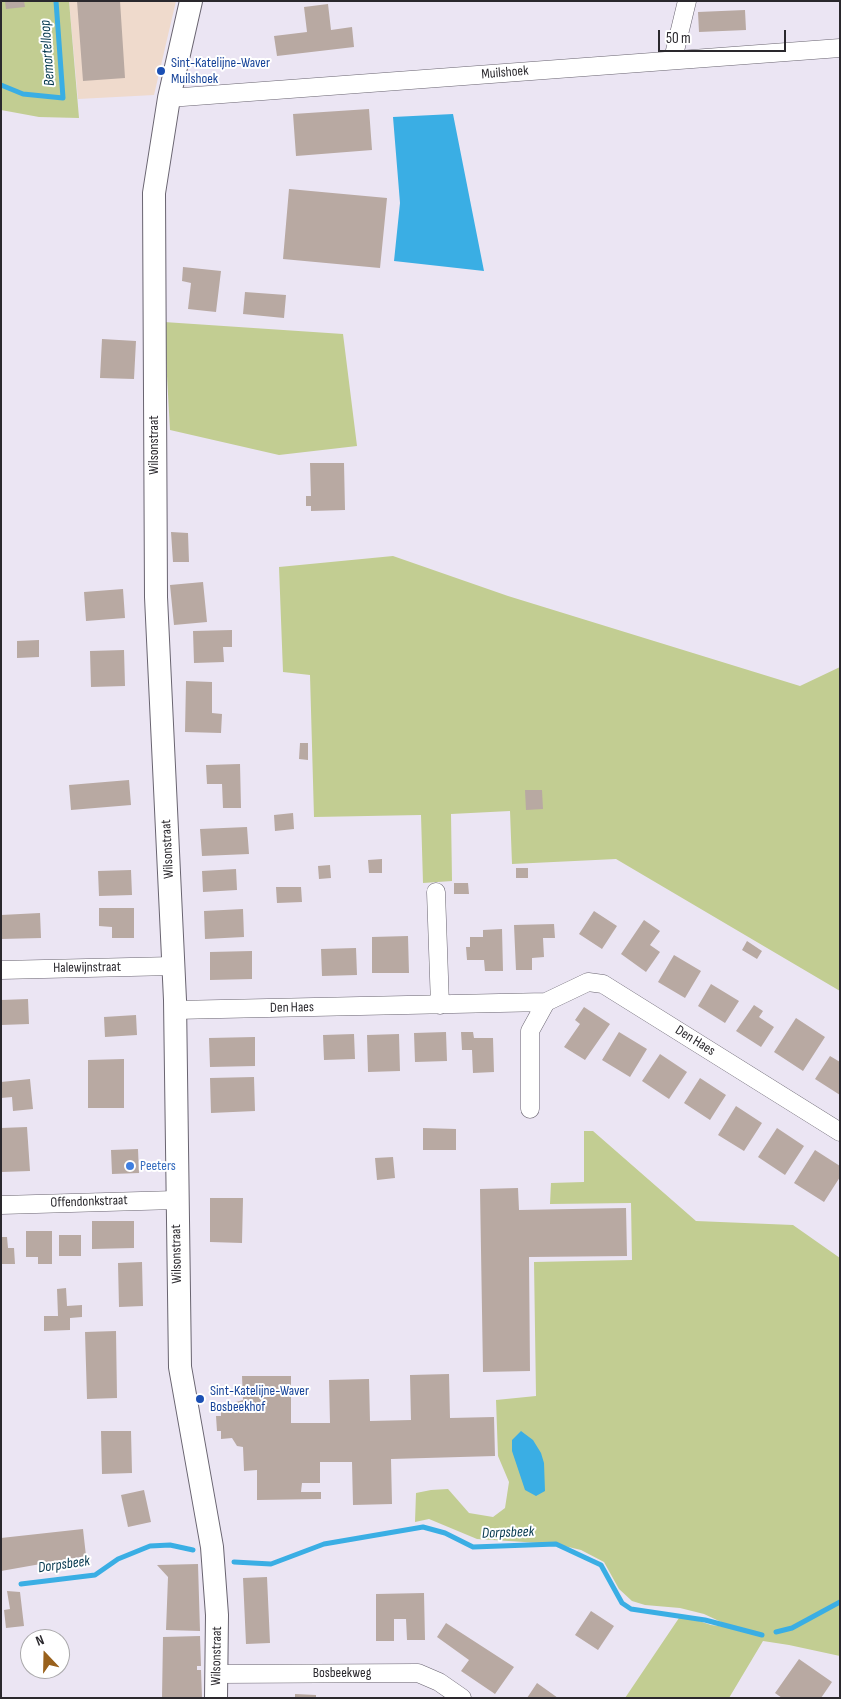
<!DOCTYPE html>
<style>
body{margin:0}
#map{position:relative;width:841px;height:1699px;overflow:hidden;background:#ebe5f3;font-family:"Sofia Sans Condensed",sans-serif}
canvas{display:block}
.frame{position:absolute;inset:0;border:2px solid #2a282d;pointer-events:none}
.north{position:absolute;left:20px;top:1629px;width:50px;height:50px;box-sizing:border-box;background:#fff;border:1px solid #aaa9ab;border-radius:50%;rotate:339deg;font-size:14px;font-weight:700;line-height:20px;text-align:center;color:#2a282d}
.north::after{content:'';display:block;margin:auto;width:18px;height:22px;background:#99611c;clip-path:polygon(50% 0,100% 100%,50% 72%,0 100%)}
.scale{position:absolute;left:658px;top:30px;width:128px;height:22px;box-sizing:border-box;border:2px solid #2a282d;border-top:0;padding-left:6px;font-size:15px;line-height:18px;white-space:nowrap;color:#2a282d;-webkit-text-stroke:4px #fff;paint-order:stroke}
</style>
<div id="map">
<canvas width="841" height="1699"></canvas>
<div class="frame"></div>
<div class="north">N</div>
<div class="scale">50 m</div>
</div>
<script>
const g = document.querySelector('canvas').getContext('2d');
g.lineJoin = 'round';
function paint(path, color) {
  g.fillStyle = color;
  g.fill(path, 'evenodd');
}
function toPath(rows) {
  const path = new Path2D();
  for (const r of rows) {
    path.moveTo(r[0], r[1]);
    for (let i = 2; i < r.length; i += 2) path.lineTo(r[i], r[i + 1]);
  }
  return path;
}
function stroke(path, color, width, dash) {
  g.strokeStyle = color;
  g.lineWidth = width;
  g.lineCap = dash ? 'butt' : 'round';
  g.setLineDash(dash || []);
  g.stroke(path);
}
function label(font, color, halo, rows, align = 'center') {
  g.font = font + ' "Sofia Sans Condensed",sans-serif';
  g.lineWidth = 4;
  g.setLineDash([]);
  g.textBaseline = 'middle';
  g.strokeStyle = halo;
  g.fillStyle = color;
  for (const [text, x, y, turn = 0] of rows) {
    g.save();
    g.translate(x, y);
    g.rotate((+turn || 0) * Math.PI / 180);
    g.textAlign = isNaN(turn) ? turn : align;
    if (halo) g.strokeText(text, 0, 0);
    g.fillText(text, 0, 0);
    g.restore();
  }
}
paint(toPath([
 [69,1,176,1,154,95,78,99]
]), '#efdacc');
paint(toPath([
 [1,1,69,1,79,118,39,117,1,110],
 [164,322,343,334,357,446,279,455,170,430],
 [393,556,508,596,800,686,840,667,840,991,616,859,512,864,510,811,451,814,452,881,423,883,421,815,314,817,310,675,283,672,279,567],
 [584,1131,593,1131,696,1221,793,1225,840,1258,840,1656,789,1645,763,1641,729,1698,625,1698,681,1615,711,1625,734,1628,704,1614,680,1608,645,1605,632,1601,619,1589,604,1562,581,1550,556,1544,477,1539,429,1519,415,1522,416,1493,431,1490,448,1489,469,1513,493,1517,505,1508,509,1482,498,1456,496,1400,536,1396,534,1262,632,1260,631,1203,550,1204,551,1183,584,1182]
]), '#c2cd92');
paint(toPath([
 [453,114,484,271,394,261,400,203,393,117],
 [521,1431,533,1440,541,1453,544,1463,545,1491,536,1496,525,1490,512,1451,512,1440]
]), '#3aaee4');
stroke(toPath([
 [1,85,23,94,63,98,56,1],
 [234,1562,271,1564,324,1544,423,1527,445,1533,473,1547,556,1544,601,1565,622,1603,631,1609,705,1620,762,1635],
 [21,1584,95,1575,118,1559,150,1546,170,1545,193,1550],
 [776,1632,792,1628,840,1602]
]), '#3aaee4', 5);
paint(toPath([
 [5,1,24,1,25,7,6,9],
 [77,1,120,1,125,78,83,81],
 [328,4,331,30,352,27,354,47,277,56,274,36,307,32,304,7],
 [745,10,746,30,699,32,698,12],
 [369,109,372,150,296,156,293,114],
 [289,189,387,198,380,268,283,259],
 [183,267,221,271,216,312,188,309,191,283,182,281],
 [245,292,286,295,284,318,243,314],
 [102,339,136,341,134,379,100,378],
 [310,463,344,463,345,510,311,511,311,506,306,506,306,496,311,496],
 [171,532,188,533,189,562,173,562],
 [203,582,207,622,174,625,170,585],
 [123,589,125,618,86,621,84,592],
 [232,630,232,647,223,647,224,662,194,663,193,631],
 [39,640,39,657,17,658,17,641],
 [124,650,125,686,91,687,90,651],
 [186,681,212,682,212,713,222,714,221,733,185,732],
 [300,743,308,743,308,760,299,759],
 [240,764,241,808,223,808,222,784,207,784,206,765],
 [129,780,131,805,71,810,69,785],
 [525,790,542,790,543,809,526,810],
 [293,813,294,829,275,831,274,815],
 [247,827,249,854,202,856,200,829],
 [382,859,382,873,369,873,368,860],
 [330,865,331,878,319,879,318,866],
 [516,868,528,868,528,878,516,878],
 [236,869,237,890,203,892,202,871],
 [131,870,132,895,99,896,98,871],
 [454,883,468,883,469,894,454,894],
 [276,887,301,887,302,902,277,903],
 [99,908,134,908,134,938,112,938,112,927,99,926],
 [243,909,244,937,205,939,204,911],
 [594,911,617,926,602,949,579,934],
 [40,913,41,938,1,939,1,915],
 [644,920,660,931,650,945,660,952,646,972,621,954],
 [554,924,555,938,543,938,544,957,532,958,532,970,516,970,514,925],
 [502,929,503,971,485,971,484,960,467,960,466,947,470,947,470,937,483,937,483,930],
 [408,936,409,973,372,973,372,937],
 [747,941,762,951,757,959,742,950],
 [356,948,357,975,322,976,321,949],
 [252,951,252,979,210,980,210,952],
 [674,955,701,971,685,998,658,982],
 [711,984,739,1001,725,1023,698,1006],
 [28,999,29,1024,1,1025,1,1000],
 [754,1005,763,1011,759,1017,774,1027,761,1047,736,1031],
 [584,1007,610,1024,585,1060,564,1047,580,1024,575,1020],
 [136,1015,137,1035,105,1037,104,1017],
 [796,1018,825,1037,803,1071,774,1052],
 [446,1032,447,1061,415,1062,414,1033],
 [461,1032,473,1032,474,1038,493,1038,494,1072,473,1073,472,1050,462,1050],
 [619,1032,647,1049,630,1077,602,1060],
 [354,1034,355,1059,324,1060,323,1035],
 [399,1034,400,1071,368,1072,367,1035],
 [255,1037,255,1066,210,1067,209,1038],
 [660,1054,687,1072,669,1099,642,1081],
 [830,1056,840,1062,840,1095,815,1079],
 [124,1059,124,1108,88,1108,88,1060],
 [254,1077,255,1111,211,1113,210,1078],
 [700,1078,726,1095,710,1120,684,1103],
 [30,1079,33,1109,13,1111,12,1097,1,1098,1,1082],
 [736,1106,762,1123,744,1151,718,1135],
 [27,1127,30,1171,2,1172,1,1128],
 [423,1128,456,1129,456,1150,423,1150],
 [777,1128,804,1146,785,1175,758,1157],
 [138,1149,139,1173,112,1174,111,1150],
 [815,1150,840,1166,840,1177,824,1202,794,1183],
 [393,1157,395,1178,377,1180,375,1158],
 [518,1188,519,1210,626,1208,627,1256,529,1257,530,1371,483,1372,480,1189],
 [210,1198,243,1198,242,1243,210,1242],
 [92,1221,134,1221,134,1248,92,1249],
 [26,1231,52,1231,52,1264,38,1264,38,1257,26,1257],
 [59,1235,81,1235,81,1256,59,1256],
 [1,1237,7,1237,8,1248,14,1248,15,1264,1,1264],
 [142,1262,143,1306,119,1307,118,1263],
 [66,1288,67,1306,82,1305,82,1317,70,1318,70,1330,44,1331,44,1316,58,1316,57,1289],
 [116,1331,117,1398,87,1399,85,1332],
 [449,1374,450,1418,494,1417,495,1456,391,1459,392,1504,353,1505,352,1462,320,1462,320,1483,302,1483,301,1492,321,1492,321,1499,257,1500,257,1470,244,1471,243,1447,237,1446,232,1438,221,1439,221,1431,217,1431,216,1416,221,1416,221,1409,232,1409,236,1402,243,1400,242,1376,291,1376,291,1423,330,1423,329,1380,369,1379,370,1421,411,1420,410,1375],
 [101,1431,131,1431,132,1473,102,1474],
 [144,1490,151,1522,128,1527,121,1495],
 [83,1529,86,1556,1,1571,1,1538],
 [198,1564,200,1631,166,1630,168,1577,157,1565],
 [267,1577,270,1643,246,1644,243,1578],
 [7,1591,20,1592,24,1626,6,1628,4,1610,10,1609],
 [424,1593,425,1640,407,1640,406,1619,394,1619,394,1641,376,1641,376,1594],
 [591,1611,614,1626,598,1650,575,1635],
 [446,1623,514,1667,495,1694,461,1671,469,1660,437,1637],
 [200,1636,201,1666,197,1666,197,1670,201,1670,202,1698,162,1698,163,1637],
 [799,1659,832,1682,821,1698,782,1698,775,1693],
 [537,1683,558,1698,527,1698],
 [295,1694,316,1695,316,1698,295,1698]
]), '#b8a9a2');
const minor = toPath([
 [673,59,687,1],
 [169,98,840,48],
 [436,892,440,1005],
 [1,970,173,966],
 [175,1010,546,1002,588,982,603,984,840,1132],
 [530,1109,530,1031,546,1002],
 [1,1205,176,1200],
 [216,1674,418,1673,439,1682,462,1698]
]);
const tertiary = toPath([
 [191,1,169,98,154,193,156,597,175,1000,180,1367,212,1547,217,1615,216,1698]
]);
stroke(minor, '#696470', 19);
stroke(tertiary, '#696470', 24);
stroke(minor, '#fff', 18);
stroke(tertiary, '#fff', 22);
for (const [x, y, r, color] of [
 [161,71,5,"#1a4fb4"],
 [130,1166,5,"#3f7fe0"],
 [200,1399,5,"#1a4fb4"]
]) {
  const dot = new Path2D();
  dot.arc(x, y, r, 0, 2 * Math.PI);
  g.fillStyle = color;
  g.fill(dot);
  stroke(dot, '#fff', 2);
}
label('14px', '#164399', '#fff', [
 ["Sint-Katelijne-Waver",171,63],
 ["Muilshoek",171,79],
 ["Sint-Katelijne-Waver",210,1391],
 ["Bosbeekhof",210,1407]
], 'left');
label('14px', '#2a282d', '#fff', [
 ["Muilshoek",505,73,-5],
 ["Wilsonstraat",154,445,-90],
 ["Wilsonstraat",168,849,-93],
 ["Halewijnstraat",87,968,-1],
 ["Den Haes",292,1008,-1],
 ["Den Haes",695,1041,32],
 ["Offendonkstraat",89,1202,-2],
 ["Wilsonstraat",177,1254,-91],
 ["Wilsonstraat",217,1656,-89],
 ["Bosbeekweg",342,1673]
]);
label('14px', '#366cbe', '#fff', [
 ["Peeters",140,1166]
], 'left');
label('italic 15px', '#02364c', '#fff', [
 ["Bemortelloop",48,53,-94],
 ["Dorpsbeek",508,1533,-2],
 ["Dorpsbeek",64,1565,-8]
]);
</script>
